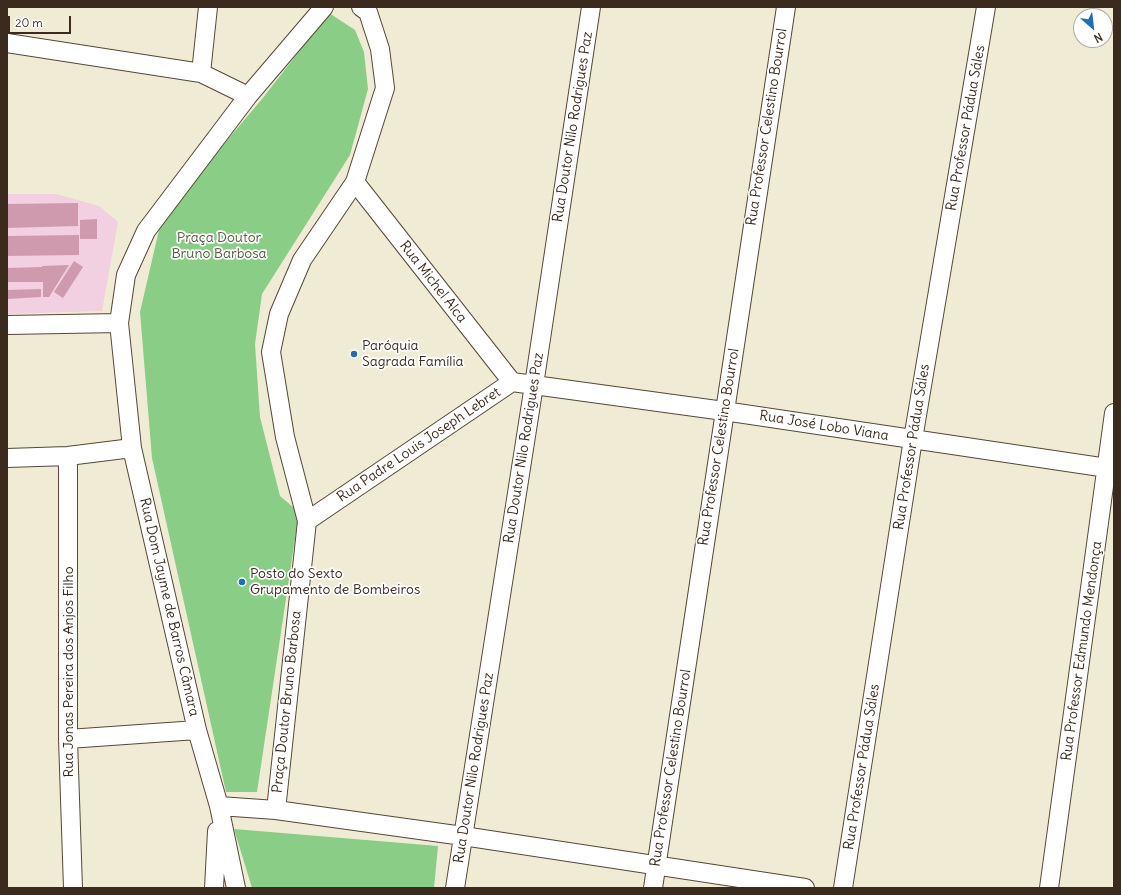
<!DOCTYPE html>
<meta charset="utf-8">
<style>
body{margin:0}
#map{position:relative;width:1121px;height:895px;overflow:hidden;background:#f0ebd5;font-family:Delius,sans-serif}
canvas{display:block}
.frame{position:absolute;inset:0;border:8px solid #3b2a1e;pointer-events:none}
.north{position:absolute;left:1073px;top:8px;width:40px;height:40px;box-sizing:border-box;background:#fff;border:1px solid #b1aaa5;border-radius:50%;rotate:152deg;font-size:11px;font-weight:700;line-height:16px;text-align:center;color:#3b2a1e}
.north::after{content:'';display:block;margin:auto;width:14px;height:18px;background:#1f6fb2;clip-path:polygon(50% 0,100% 100%,50% 72%,0 100%)}
.scale{position:absolute;left:8px;top:16px;width:63px;height:18px;box-sizing:border-box;border:2px solid #3b2a1e;border-top:0;padding-left:5px;font-size:12px;line-height:14px;white-space:nowrap;color:#3b2a1e;-webkit-text-stroke:3px #fff;paint-order:stroke}
</style>
<div id="map">
<canvas width="1121" height="895"></canvas>
<div class="frame"></div>
<div class="north">N</div>
<div class="scale">20 m</div>
</div>
<script>
const g = document.querySelector('canvas').getContext('2d');
g.lineJoin = 'round';
function paint(path, color) {
  g.fillStyle = color;
  g.fill(path, 'evenodd');
}
function toPath(rows) {
  const path = new Path2D();
  for (const r of rows) {
    path.moveTo(r[0], r[1]);
    for (let i = 2; i < r.length; i += 2) path.lineTo(r[i], r[i + 1]);
  }
  return path;
}
function stroke(path, color, width, dash) {
  g.strokeStyle = color;
  g.lineWidth = width;
  g.lineCap = dash ? 'butt' : 'round';
  g.setLineDash(dash || []);
  g.stroke(path);
}
function label(font, color, halo, rows, align = 'center') {
  g.font = font + ' Delius,sans-serif';
  g.lineWidth = 3.5;
  g.setLineDash([]);
  g.textBaseline = 'middle';
  g.strokeStyle = halo;
  g.fillStyle = color;
  for (const [text, x, y, turn = 0] of rows) {
    g.save();
    g.translate(x, y);
    g.rotate((+turn || 0) * Math.PI / 180);
    g.textAlign = isNaN(turn) ? turn : align;
    if (halo) g.strokeText(text, 0, 0);
    g.fillText(text, 0, 0);
    g.restore();
  }
}
paint(toPath([
 [7,194,56,194,99,206,118,222,102,311,7,314]
]), '#f2cfe1');
paint(toPath([
 [329,13,355,30,364,52,368,89,350,155,262,294,255,344,260,417,280,496,299,512,257,792,226,792,152,458,140,312,162,217,262,99],
 [234,829,438,846,434,888,252,888]
]), '#89cd87');
paint(toPath([
 [78,203,78,226,7,228,7,204],
 [97,219,97,239,80,239,80,220],
 [79,235,79,255,7,256,7,236],
 [74,261,83,267,63,298,54,292],
 [69,265,49,297,43,297,43,282,7,282,7,268,42,267,42,266],
 [41,289,41,297,7,299,7,290]
]), '#d09aae');
const minor = toPath([
 [7,43,201,73,248,96],
 [201,73,208,7],
 [355,182,512,382],
 [7,325,119,323],
 [68,456,68,739,73,888],
 [7,458,68,456,132,448],
 [307,521,512,382,724,411,1114,469],
 [68,739,197,730],
 [219,806,276,810,463,836,805,888],
 [276,810,307,521,285,437,271,352,279,314,302,260,355,182,385,88,380,49,368,12,361,7],
 [214,888,217,831],
 [236,888,219,806,197,730,132,448,119,323,126,275,146,231,248,96,324,7],
 [455,888,534,385,591,7],
 [653,888,786,7],
 [843,888,913,439,986,7],
 [1049,888,1114,413]
]);
stroke(minor, '#564739', 20);
stroke(minor, '#fff', 18);
g.fillStyle = '#999c82';
for (const [x, y] of [
 [192,238]
]) {
  g.beginPath();
  g.arc(x, y, 6, 0, 2 * Math.PI);
  g.fill();
}
for (const [x, y, r, color] of [
 [354,354,4,"#1f6fb2"],
 [242,582,4,"#1f6fb2"]
]) {
  const dot = new Path2D();
  dot.arc(x, y, r, 0, 2 * Math.PI);
  g.fillStyle = color;
  g.fill(dot);
  stroke(dot, '#fff', 1.5);
}
label('14px', '#3b2a1e', '#fff', [
 ["Rua Doutor Nilo Rodrigues Paz",573,127,-81],
 ["Rua Professor Celestino Bourrol",767,127,-81],
 ["Rua Professor Pádua Sáles",966,128,-80],
 ["Rua Michel Alca",433,282,52],
 ["Rua José Lobo Viana",824,426,9],
 ["Rua Padre Louis Joseph Lebret",419,445,-34],
 ["Rua Professor Celestino Bourrol",719,447,-81],
 ["Rua Professor Pádua Sáles",912,447,-81],
 ["Rua Doutor Nilo Rodrigues Paz",524,448,-81],
 ["Rua Dom Jayme de Barros Câmara",169,607,77],
 ["Rua Professor Edmundo Mendonça",1082,651,-82],
 ["Rua Jonas Pereira dos Anjos Filho",69,672,-90],
 ["Praça Doutor Bruno Barbosa",287,702,-84],
 ["Rua Professor Pádua Sáles",862,767,-81],
 ["Rua Doutor Nilo Rodrigues Paz",474,768,-81],
 ["Rua Professor Celestino Bourrol",671,768,-81]
]);
label('14px', '#525b3e', '#fff', [
 ["Praça Doutor",219,238],
 ["Bruno Barbosa",219,254]
]);
label('14px', '#3b2a1e', '#fff', [
 ["Paróquia",362,346],
 ["Sagrada Família",362,362],
 ["Posto do Sexto",250,574],
 ["Grupamento de Bombeiros",250,590]
], 'left');
</script>
